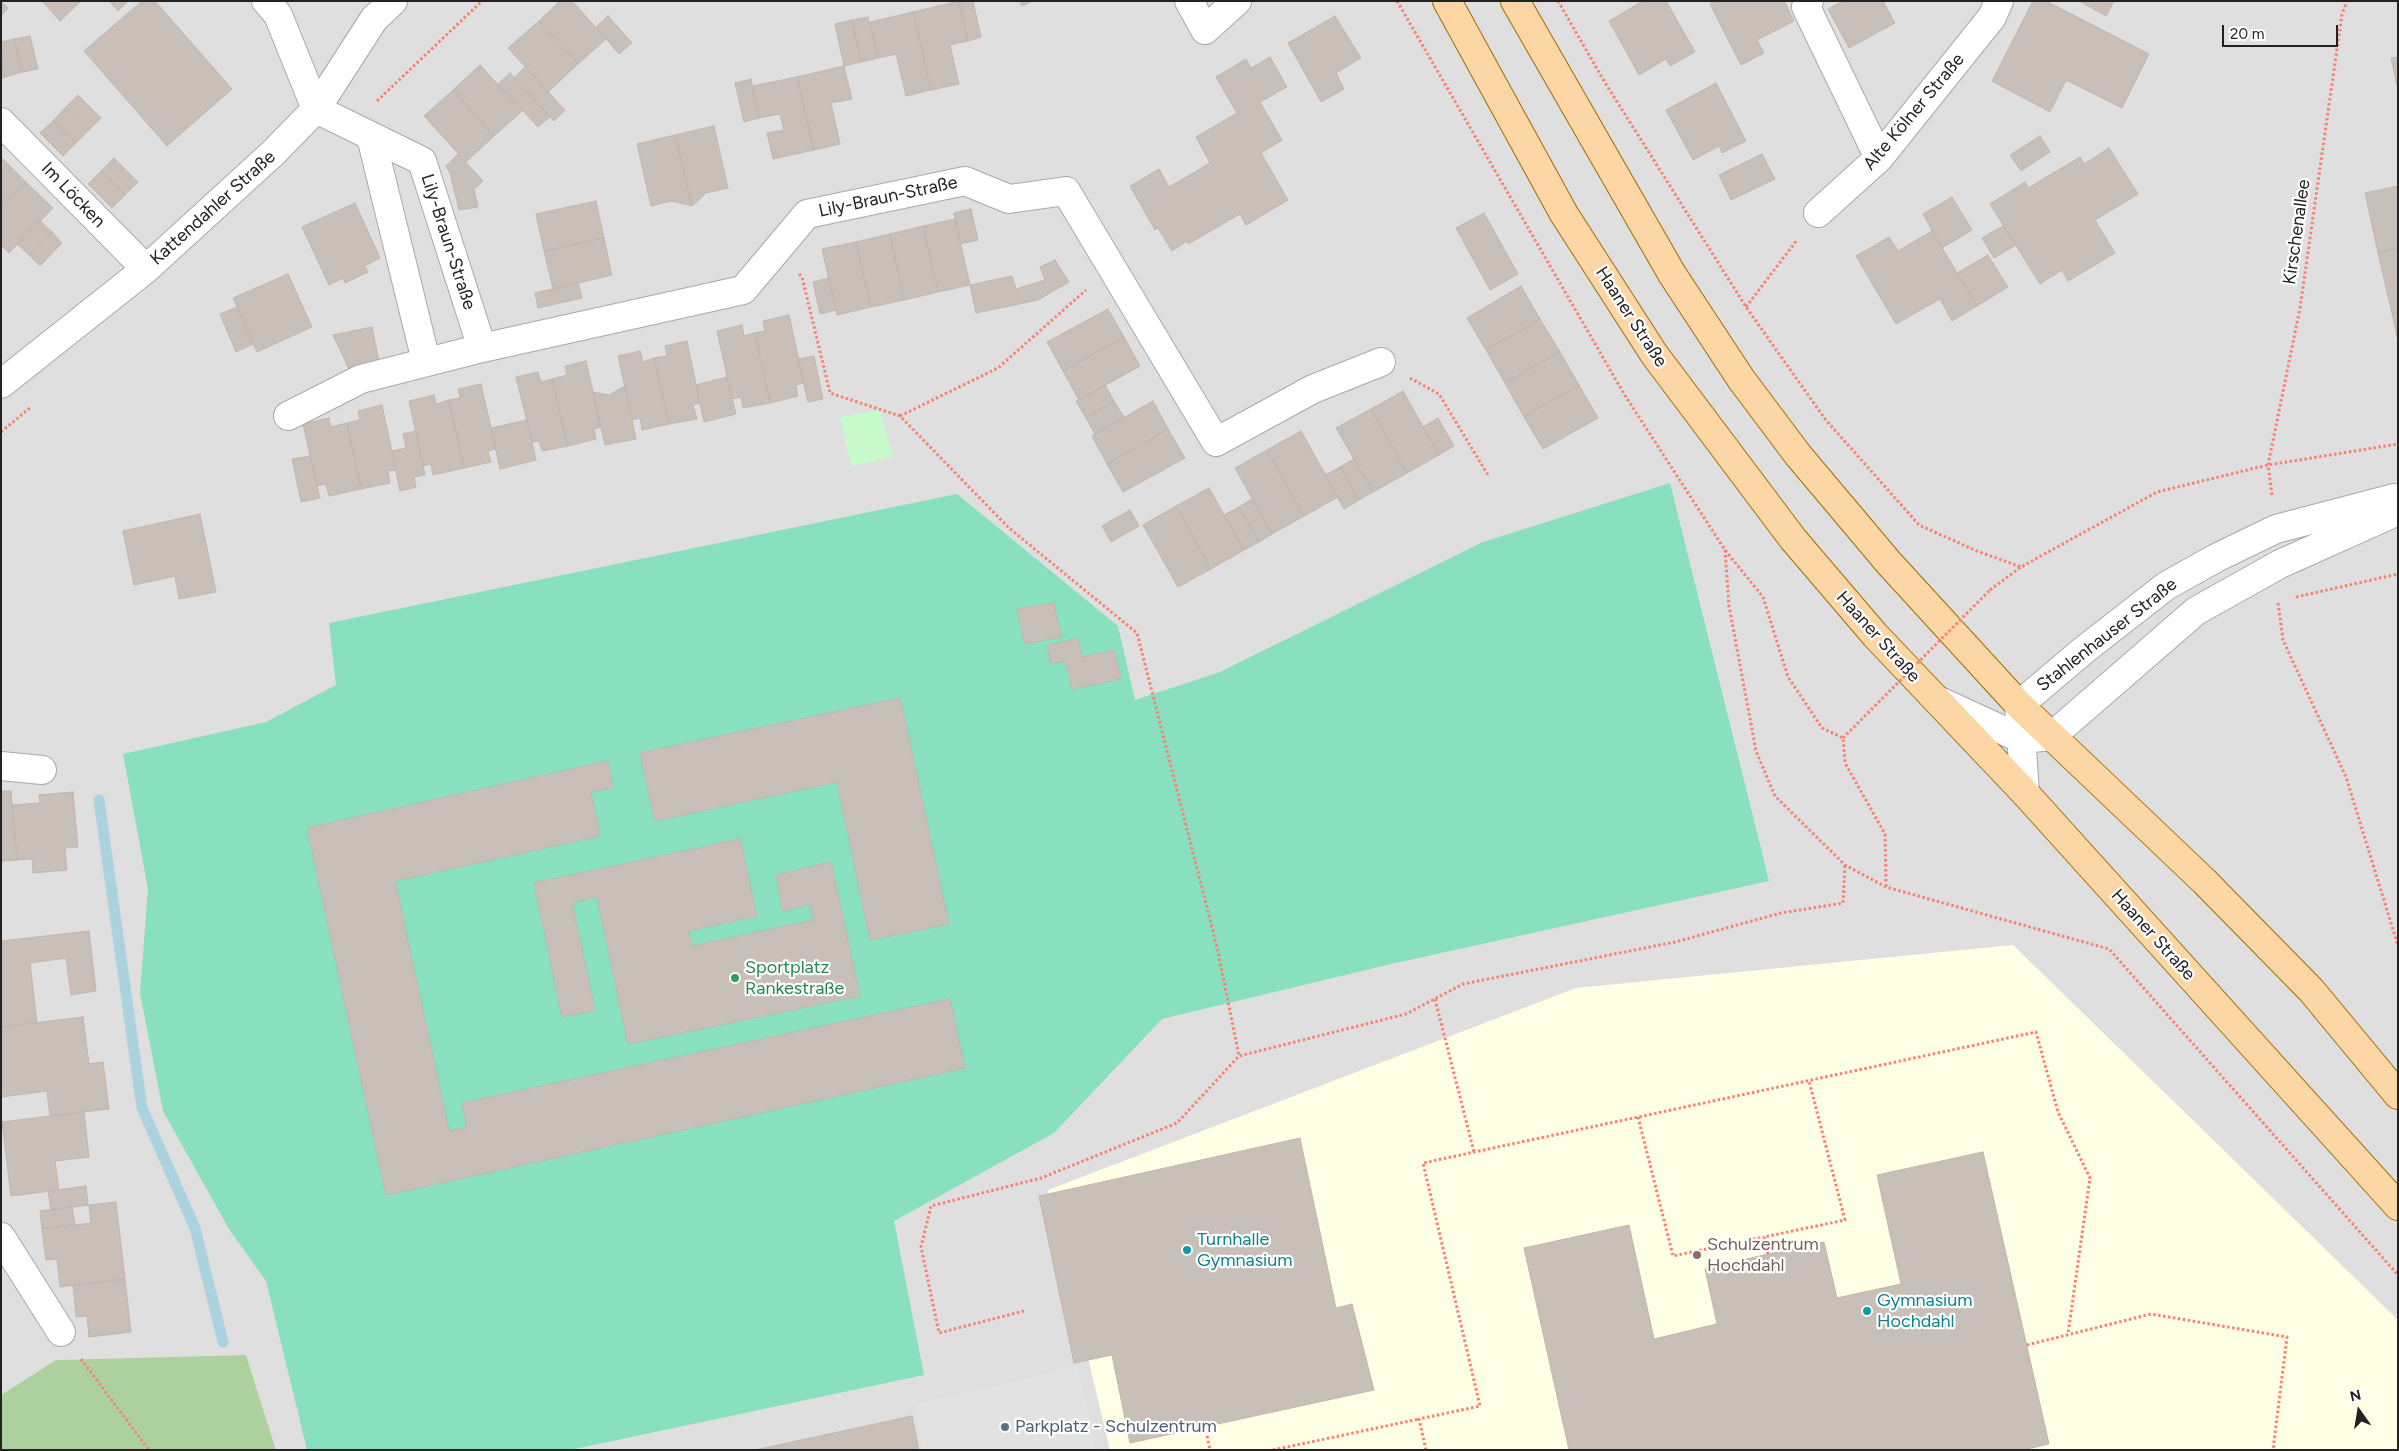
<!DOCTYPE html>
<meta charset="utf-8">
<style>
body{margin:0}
#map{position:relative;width:2399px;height:1451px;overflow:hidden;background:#f2efe9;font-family:Figtree,sans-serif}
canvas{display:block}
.frame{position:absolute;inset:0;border:2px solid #222;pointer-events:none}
.north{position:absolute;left:2334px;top:1386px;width:50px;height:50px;-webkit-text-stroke:4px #fff;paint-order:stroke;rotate:347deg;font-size:14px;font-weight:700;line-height:20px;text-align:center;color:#222}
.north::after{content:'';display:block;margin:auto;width:18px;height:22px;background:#222;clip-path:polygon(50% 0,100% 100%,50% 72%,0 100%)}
.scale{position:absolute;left:2222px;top:25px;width:116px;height:22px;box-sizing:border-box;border:2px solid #222;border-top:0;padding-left:6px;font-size:15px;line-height:18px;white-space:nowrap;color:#222;-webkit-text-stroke:4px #fff;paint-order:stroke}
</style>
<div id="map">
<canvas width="2399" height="1451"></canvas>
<div class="frame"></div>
<div class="north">N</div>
<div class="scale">20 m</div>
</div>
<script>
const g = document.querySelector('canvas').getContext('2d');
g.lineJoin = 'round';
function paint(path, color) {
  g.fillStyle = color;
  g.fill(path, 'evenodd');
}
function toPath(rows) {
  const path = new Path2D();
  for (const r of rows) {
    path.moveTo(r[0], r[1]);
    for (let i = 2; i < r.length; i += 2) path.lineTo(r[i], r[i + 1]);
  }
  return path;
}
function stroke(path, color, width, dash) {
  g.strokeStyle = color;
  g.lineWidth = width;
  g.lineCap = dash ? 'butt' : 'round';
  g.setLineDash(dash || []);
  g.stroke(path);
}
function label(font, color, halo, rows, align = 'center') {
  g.font = font + ' Figtree,sans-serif';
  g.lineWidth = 4.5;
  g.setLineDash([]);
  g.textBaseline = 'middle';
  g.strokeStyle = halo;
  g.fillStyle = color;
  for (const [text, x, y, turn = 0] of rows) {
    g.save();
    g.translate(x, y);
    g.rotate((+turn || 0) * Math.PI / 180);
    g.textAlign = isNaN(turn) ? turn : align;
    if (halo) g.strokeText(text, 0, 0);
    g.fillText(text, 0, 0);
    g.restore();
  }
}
paint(toPath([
 [1,1,2398,1,2398,1450,276,1450,246,1355,56,1360,1,1395]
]), '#e0dfdf');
paint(toPath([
 [2013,945,2398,1320,2398,1450,1110,1450,1048,1190,1576,988]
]), '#ffffe5');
paint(toPath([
 [246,1355,276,1450,1,1450,1,1395,56,1360]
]), '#add19e');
paint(toPath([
 [880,410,893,457,851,466,840,417]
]), '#c8facc');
paint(toPath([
 [1670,483,1769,881,1391,964,1162,1019,1054,1133,894,1221,924,1375,570,1450,307,1450,266,1281,229,1229,163,1111,140,993,148,889,123,754,266,722,336,685,329,623,957,494,1118,626,1135,700,1220,672,1483,542]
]), '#88e0be');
paint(toPath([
 [1077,1365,1097,1450,923,1450,914,1405,1015,1382]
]), '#e2e2e2');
stroke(toPath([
 [99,800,142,1108,195,1228,223,1342]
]), '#aad3df', 11);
const building = toPath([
 [42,1,81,1,60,21,42,1],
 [109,1,128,1,118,11,109,1],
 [142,1,155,1,232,89,167,146,84,51,142,1],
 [560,1,572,1,606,39,578,64,539,21,560,1],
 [959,1,968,41,950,45,959,84,931,90,913,12,959,1],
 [959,1,973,1,981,37,968,41,959,1],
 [1020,1,1033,1,1022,6,1020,1],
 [1643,1,1666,1,1695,52,1670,66,1666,59,1639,75,1609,21,1643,1],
 [1714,1,1784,1,1794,21,1757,40,1764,53,1741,65,1710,4,1714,1],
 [1843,1,1883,1,1895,23,1849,48,1828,9,1843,1],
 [2033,1,2046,1,2149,54,2122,108,2066,80,2050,112,1992,81,2033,1],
 [2079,1,2114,1,2106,16,2079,1],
 [1,2,8,8,1,16,1,2],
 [913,12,931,90,906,96,896,54,878,58,870,22,913,12],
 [608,16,632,43,619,54,596,27,608,16],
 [1335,16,1361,58,1336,73,1344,89,1321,102,1288,43,1335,16],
 [868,17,878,58,861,62,852,20,868,17],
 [852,20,861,62,844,66,835,24,852,20],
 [539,21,578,64,548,92,508,48,539,21],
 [30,36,38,69,22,72,14,39,30,36],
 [14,39,22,72,5,77,1,60,1,42,14,39],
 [1270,57,1287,87,1260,102,1282,140,1261,153,1288,200,1246,225,1240,214,1188,244,1187,241,1172,251,1158,228,1155,230,1130,186,1159,169,1169,187,1210,163,1196,137,1237,113,1216,77,1246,59,1251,68,1270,57],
 [2398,57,2398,90,2391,58,2398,57],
 [1,60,5,77,1,78,1,60],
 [480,65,522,111,494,136,453,90,480,65],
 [844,66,852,99,831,103,840,144,814,150,797,77,844,66],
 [525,67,565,110,554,121,514,78,525,67],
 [510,73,550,117,538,127,498,84,510,73],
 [797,77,814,150,773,159,767,133,784,130,780,114,759,118,752,86,797,77],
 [751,79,759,118,744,122,735,83,751,79],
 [1716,83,1746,141,1722,153,1719,146,1693,160,1666,110,1716,83],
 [453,90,494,136,466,162,424,116,453,90],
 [78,95,101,118,89,130,66,107,78,95],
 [66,107,89,130,76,143,53,121,66,107],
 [53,121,76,143,63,156,40,133,53,121],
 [714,126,728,188,706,193,692,206,675,135,714,126],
 [675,135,692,206,671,201,651,206,637,144,675,135],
 [2040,136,2050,152,2021,171,2010,155,2040,136],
 [2109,148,2138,194,2095,220,2115,253,2068,281,2062,270,2040,284,1990,204,2025,182,2028,188,2080,157,2084,164,2109,148],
 [458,154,483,181,474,189,478,207,459,210,450,173,446,166,458,154],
 [1762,154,1775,179,1731,200,1719,175,1762,154],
 [1,157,26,182,1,207,1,157],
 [114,158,138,182,125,195,101,171,114,158],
 [101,171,125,195,112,208,88,184,101,171],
 [26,182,53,208,9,253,1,245,1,207,26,182],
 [2398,186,2398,248,2378,253,2365,193,2398,186],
 [1952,197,1972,230,1942,248,1923,214,1952,197],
 [596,201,604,238,544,251,536,214,596,201],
 [355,203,380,258,365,266,368,272,345,283,343,278,329,285,302,227,355,203],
 [971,209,978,240,960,244,954,213,971,209],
 [1484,213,1518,274,1490,290,1456,228,1484,213],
 [955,219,970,285,938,292,923,226,955,219],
 [40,221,52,232,29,255,17,244,40,221],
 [923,226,938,292,904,300,890,234,923,226],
 [2003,226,2016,245,1994,258,1982,238,2003,226],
 [1932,231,1977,306,1952,321,1940,299,1896,324,1856,256,1889,237,1898,251,1932,231],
 [52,232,62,243,40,266,29,255,52,232],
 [890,234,904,300,871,307,856,242,890,234],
 [604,238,612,275,553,289,544,251,604,238],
 [856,242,871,307,837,315,822,249,856,242],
 [2398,248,2398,312,2392,313,2378,253,2398,248],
 [1988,255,2008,287,1977,306,1957,273,1988,255],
 [1055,260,1069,282,1038,300,976,313,970,285,1012,276,1016,289,1045,280,1040,267,1055,260],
 [288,274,312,327,257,352,233,298,288,274],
 [829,278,836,310,820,314,813,282,829,278],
 [578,283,582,298,538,308,535,293,578,283],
 [1521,286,1540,319,1486,350,1467,318,1521,286],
 [237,307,253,344,236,352,220,314,237,307],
 [1108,309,1124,337,1063,371,1047,342,1108,309],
 [2398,312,2398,341,2392,313,2398,312],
 [789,315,804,383,796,385,798,396,770,403,755,333,765,331,763,321,789,315],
 [1540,319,1560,352,1505,383,1486,350,1540,319],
 [742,325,744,336,755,333,770,403,743,408,741,397,732,399,717,331,742,325],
 [372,327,379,362,349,369,333,335,372,327],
 [1124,337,1140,366,1079,400,1063,371,1124,337],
 [687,341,700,403,693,405,697,419,669,424,654,358,667,356,665,346,687,341],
 [640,351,643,362,654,358,669,424,642,430,640,418,632,420,618,356,640,351],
 [1560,352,1579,385,1524,417,1505,383,1560,352],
 [814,356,823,399,808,402,798,359,814,356],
 [586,361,601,427,594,429,596,439,568,446,552,379,567,375,565,366,586,361],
 [538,372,541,382,552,379,568,446,542,451,539,441,532,442,516,377,538,372],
 [727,377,736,414,704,422,696,385,727,377],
 [481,384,496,449,488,451,491,462,464,468,449,400,460,398,458,389,481,384],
 [1105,385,1114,401,1086,418,1076,401,1105,385],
 [1579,385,1598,418,1543,449,1524,417,1579,385],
 [625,386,636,439,605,445,593,392,609,395,625,386],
 [1403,391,1439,455,1407,473,1371,409,1403,391],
 [434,395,436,404,449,400,464,468,433,475,431,464,423,466,409,401,434,395],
 [1114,401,1124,417,1095,434,1086,418,1114,401],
 [1153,401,1168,429,1107,464,1092,436,1153,401],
 [382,405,396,470,388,471,390,483,361,489,347,423,360,420,358,411,382,405],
 [1371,409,1407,473,1373,492,1336,428,1371,409],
 [329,418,331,427,347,423,361,489,329,496,326,484,317,486,303,424,329,418],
 [1438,418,1454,446,1439,455,1423,427,1438,418],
 [527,420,536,460,500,469,491,428,527,420],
 [1168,429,1185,458,1123,492,1107,464,1168,429],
 [416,431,425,475,414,477,416,487,400,491,392,451,406,448,403,434,416,431],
 [1301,431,1338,497,1304,516,1267,450,1301,431],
 [1267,450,1304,516,1272,534,1235,468,1267,450],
 [310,456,320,498,301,502,292,459,310,456],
 [1354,459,1373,492,1359,500,1340,467,1354,459],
 [1340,467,1359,500,1344,509,1325,475,1340,467],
 [1209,488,1244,550,1211,569,1176,506,1209,488],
 [1252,499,1272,534,1259,542,1239,507,1252,499],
 [1176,506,1211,569,1178,587,1143,525,1176,506],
 [1239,507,1259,542,1244,550,1224,515,1239,507],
 [1130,510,1139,526,1111,542,1102,526,1130,510],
 [200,514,216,592,179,599,175,576,134,585,123,531,200,514],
 [1054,603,1061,637,1025,644,1017,609,1054,603],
 [1078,638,1082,657,1114,650,1121,679,1072,689,1066,661,1051,664,1047,646,1078,638],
 [900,698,949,924,870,940,837,782,655,821,640,753,900,698],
 [608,761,613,787,591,792,600,836,395,881,449,1131,467,1128,462,1103,950,999,965,1068,386,1195,307,828,608,761],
 [1,791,11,791,17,860,1,861,1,791],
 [73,792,78,847,65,848,67,870,33,873,32,859,17,860,12,805,40,803,39,795,73,792],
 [740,839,757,916,688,931,692,946,814,920,810,904,783,911,776,875,831,862,860,996,628,1044,597,897,572,903,595,1010,562,1017,534,883,740,839],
 [89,931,96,991,71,995,66,958,30,963,37,1023,1,1027,1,941,89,931],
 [83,1017,89,1064,103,1062,109,1109,50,1116,47,1091,1,1097,1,1027,83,1017],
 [84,1112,89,1157,55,1161,59,1190,11,1196,2,1122,84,1112],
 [1300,1138,1336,1308,1352,1304,1374,1390,1130,1443,1112,1355,1074,1363,1039,1196,1300,1138],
 [1983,1152,2049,1444,2023,1450,1569,1450,1524,1248,1629,1225,1654,1339,1717,1324,1705,1269,1768,1254,1824,1242,1837,1298,1901,1284,1877,1175,1983,1152],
 [86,1186,88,1205,51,1210,48,1191,86,1186],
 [116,1202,125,1279,60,1287,57,1259,46,1260,42,1229,91,1223,89,1205,116,1202],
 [72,1207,75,1224,42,1229,40,1211,72,1207],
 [125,1279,131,1332,89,1337,87,1316,76,1317,73,1285,125,1279],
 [912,1416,919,1450,755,1450,912,1416]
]);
paint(building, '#c7bfb8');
stroke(building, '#c4b6ab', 1);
const minor = toPath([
 [266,1,278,15,316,109],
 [1189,1,1205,30,1237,1],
 [1809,1,1806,7,1879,158],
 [316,109,422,161,482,348],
 [1,122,146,269],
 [371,137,426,361],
 [1818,213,1879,158,1992,17,1999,1],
 [1,384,146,269,273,153,316,109,374,19,393,1],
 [288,416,361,379,482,348,743,290,807,214,965,181,1009,199,1066,191,1216,442,1313,389,1381,362],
 [1937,700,2022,739,2052,736,2196,611,2280,564,2398,511],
 [1,766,42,770],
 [2025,793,2019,705,2084,650,2166,586,2216,558,2276,529,2394,498],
 [1,1237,61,1332]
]);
const major = toPath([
 [1447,1,1564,214,1654,354,1793,539,1875,635,2025,793,2398,1206],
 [1515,1,1672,274,1741,379,1798,455,1889,563,2019,705,2204,881,2311,990,2398,1095]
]);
stroke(minor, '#a9a9a9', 30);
stroke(major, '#a06b00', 30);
stroke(toPath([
 [1397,1,1624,394,1725,550,1763,597,1788,677,1822,728,1843,738,1845,763,1885,834,1886,887],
 [1558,1,1604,81,1746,307,1825,419,1919,525,1977,551,2021,567],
 [377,101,482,1],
 [799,274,802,277,830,393,900,416,1009,528,1137,633,1217,947,1239,1056],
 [1746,307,1797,240],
 [1410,378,1439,394,1488,475],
 [900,416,998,368,1086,290],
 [1,432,31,407],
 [2272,495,2268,465,2300,308,2342,14,2347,1],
 [1725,550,1729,606,1756,751,1775,796,1845,865,1886,887,2109,949,2398,1275],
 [1990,590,2021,567,2157,492,2268,465,2398,444],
 [2296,597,2398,574],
 [2278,603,2283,640,2346,777,2398,946],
 [1435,999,1474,1152],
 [1638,1117,1673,1256,1764,1237],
 [1768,1254,1764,1237,1845,1220,1809,1081],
 [1024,1311,939,1333,921,1247,931,1206,1041,1178,1177,1123,1239,1056,1406,1014,1463,984,1675,942,1781,913,1843,903,1845,865],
 [2027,1345,2151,1314,2287,1337,2273,1450],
 [81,1359,149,1450],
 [1205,1426,1210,1450],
 [1273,1450,1419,1419],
 [1426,1450,1419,1419,1480,1406,1423,1163,2036,1032,2058,1112,2090,1178,2068,1334]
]), '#fa8072', 3, [2.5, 2.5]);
stroke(minor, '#fff', 28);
stroke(major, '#fcd6a4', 28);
stroke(toPath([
 [1843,738,1990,590]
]), '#fa8072', 3, [2.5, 2.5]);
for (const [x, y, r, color] of [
 [735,978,5,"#2e9e5b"],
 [1187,1250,5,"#0f9aa8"],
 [1697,1255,5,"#8d6e63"],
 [1867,1311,5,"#0f9aa8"],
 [1005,1427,5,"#5c6f8a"]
]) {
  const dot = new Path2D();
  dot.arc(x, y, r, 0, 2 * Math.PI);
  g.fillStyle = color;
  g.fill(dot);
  stroke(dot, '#fff', 2);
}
label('18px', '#222', '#fff', [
 ["Alte Kölner Straße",1914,112,-50],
 ["Im Löcken",73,195,46],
 ["Lily-Braun-Straße",888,197,-12],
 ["Kattendahler Straße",213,208,-42],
 ["Kirschenallee",2297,232,-82],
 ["Lily-Braun-Straße",448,242,72],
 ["Haaner Straße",1631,317,57],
 ["Stahlenhauser Straße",2107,635,-38],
 ["Haaner Straße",1878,637,48],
 ["Haaner Straße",2153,935,48]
]);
label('18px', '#27864d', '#fff', [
 ["Sportplatz",745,968],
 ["Rankestraße",745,989]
], 'left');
label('18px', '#0d838f', '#fff', [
 ["Turnhalle",1197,1240],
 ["Gymnasium",1197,1261],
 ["Gymnasium",1877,1301],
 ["Hochdahl",1877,1322]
], 'left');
label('18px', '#785e54', '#fff', [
 ["Schulzentrum",1707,1245],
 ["Hochdahl",1707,1266]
], 'left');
label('18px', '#4e5e75', '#fff', [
 ["Parkplatz - Schulzentrum",1015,1427]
], 'left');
</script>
